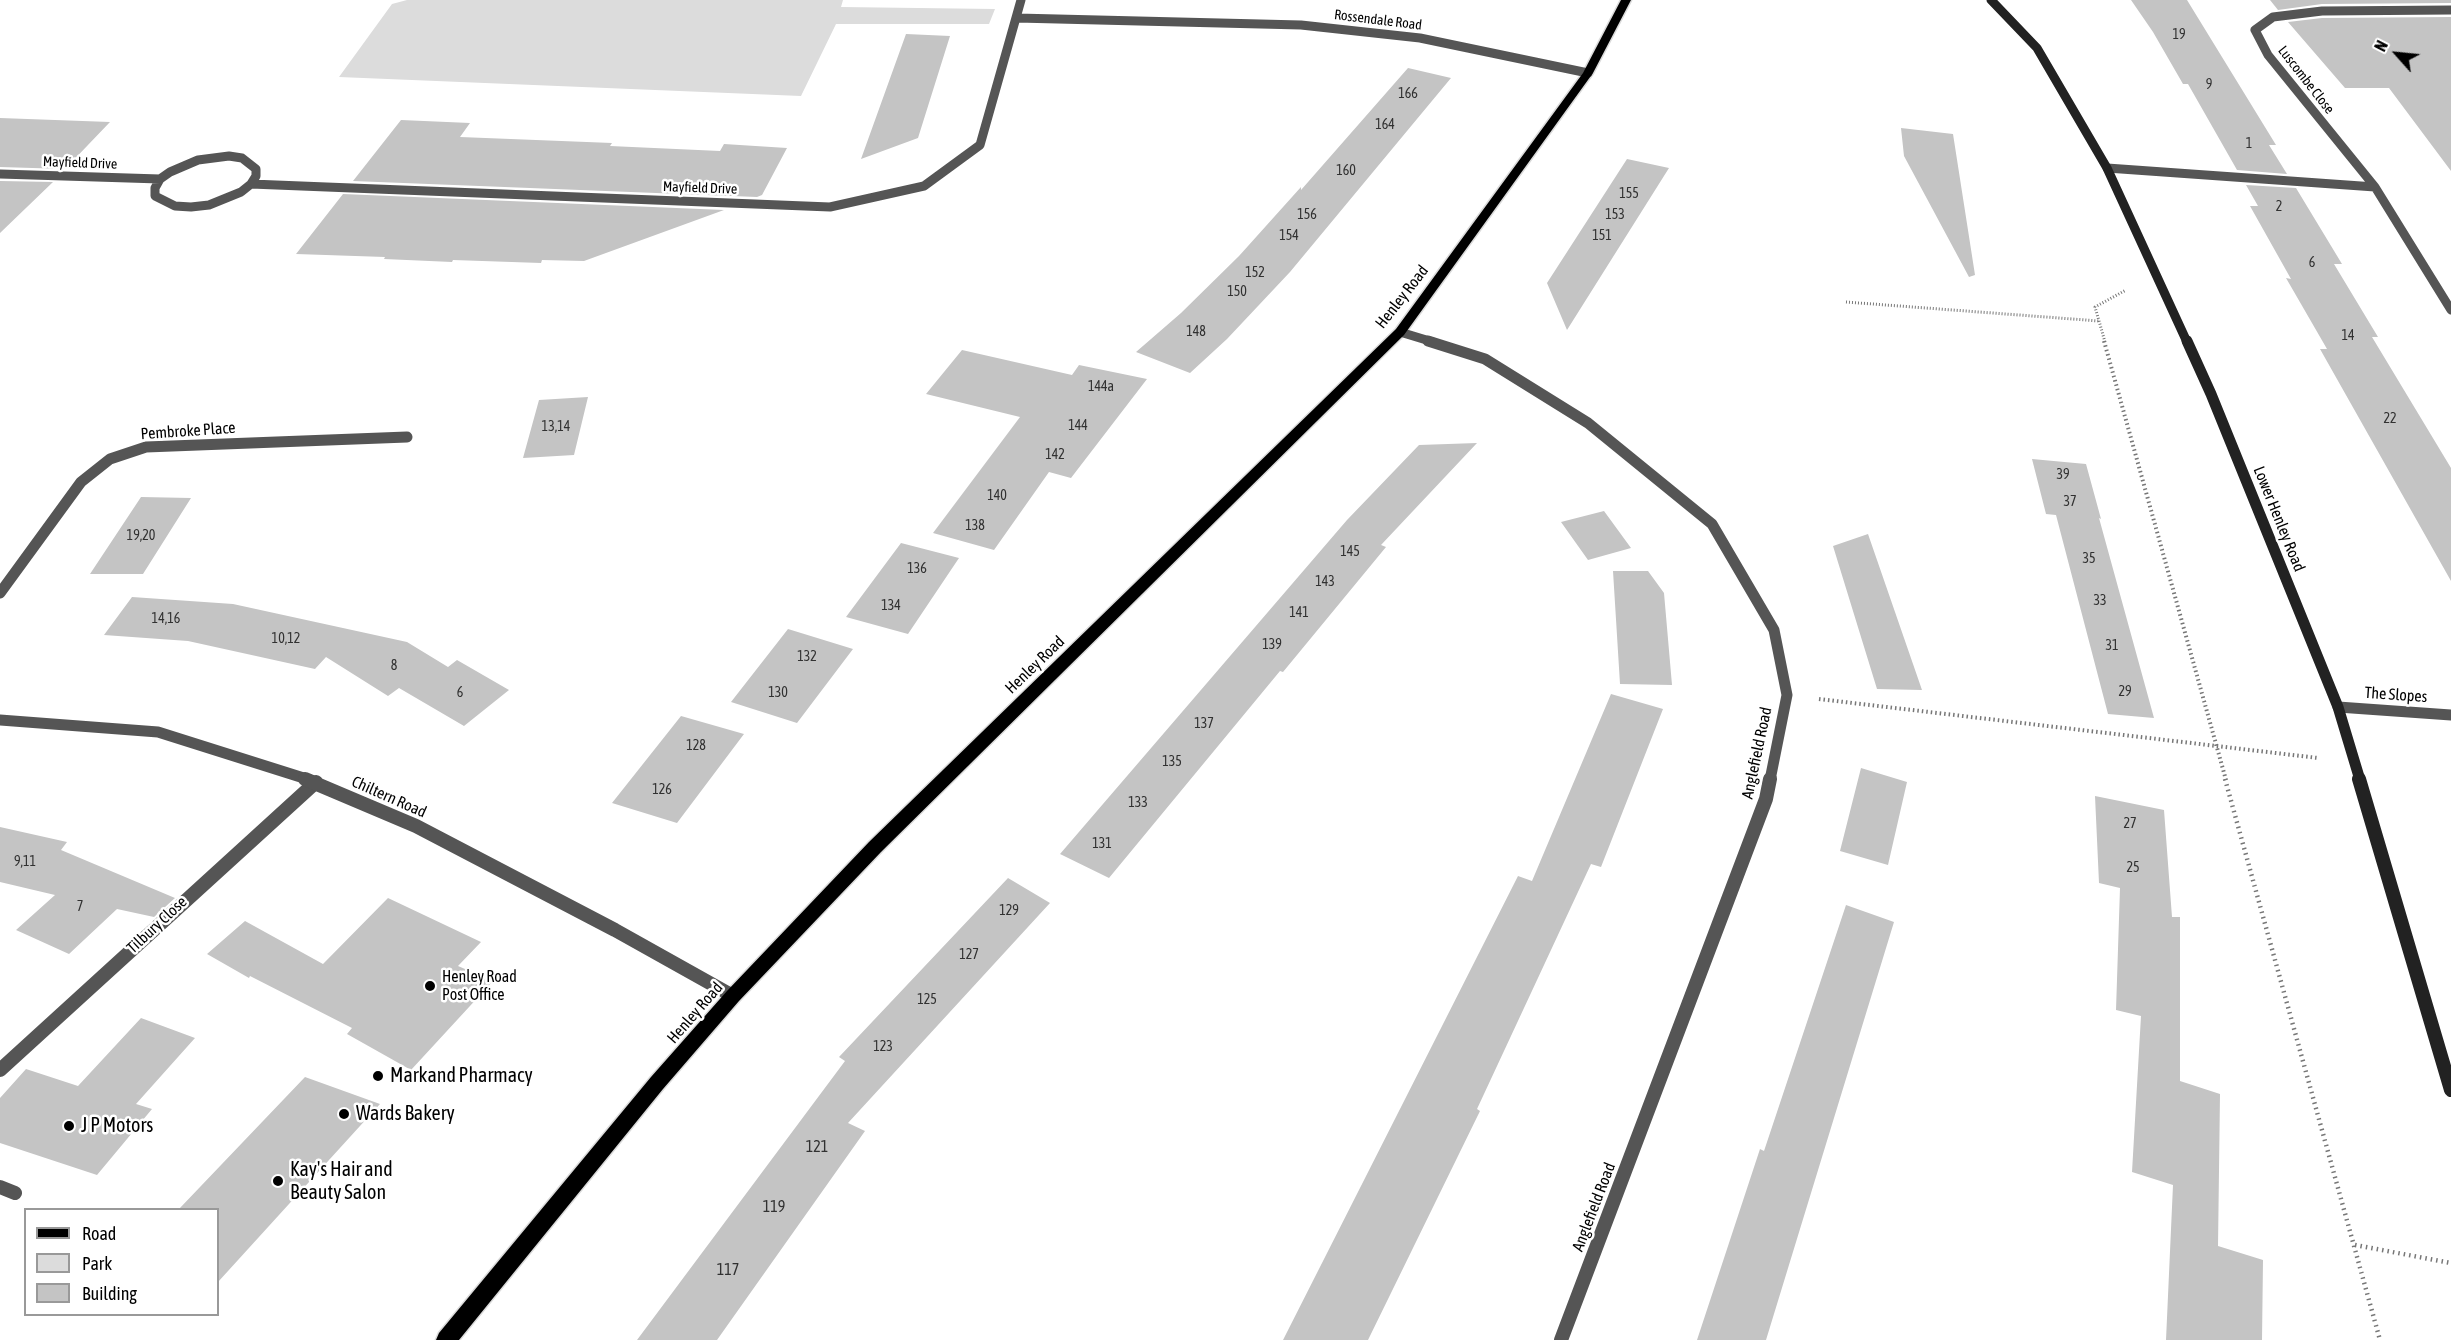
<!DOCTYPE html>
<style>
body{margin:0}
#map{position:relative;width:2451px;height:1340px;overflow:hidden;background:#fff;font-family:"Asap Condensed",sans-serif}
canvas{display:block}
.legend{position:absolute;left:24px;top:1208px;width:195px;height:108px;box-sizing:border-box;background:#fff;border:2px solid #999;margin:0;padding:8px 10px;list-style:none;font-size:18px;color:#000}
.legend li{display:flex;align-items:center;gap:12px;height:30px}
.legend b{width:30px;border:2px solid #999}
.north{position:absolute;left:2367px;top:24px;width:60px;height:60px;-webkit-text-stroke:4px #fff;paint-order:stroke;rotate:297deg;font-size:16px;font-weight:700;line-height:24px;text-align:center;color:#000}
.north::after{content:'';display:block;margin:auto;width:21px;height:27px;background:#000;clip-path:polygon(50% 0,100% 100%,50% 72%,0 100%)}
</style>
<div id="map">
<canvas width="2451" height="1340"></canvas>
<ul class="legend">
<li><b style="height:8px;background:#000"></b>Road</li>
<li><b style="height:16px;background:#dcdcdc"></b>Park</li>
<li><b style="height:16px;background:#c4c4c4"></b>Building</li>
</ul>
<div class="north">N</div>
</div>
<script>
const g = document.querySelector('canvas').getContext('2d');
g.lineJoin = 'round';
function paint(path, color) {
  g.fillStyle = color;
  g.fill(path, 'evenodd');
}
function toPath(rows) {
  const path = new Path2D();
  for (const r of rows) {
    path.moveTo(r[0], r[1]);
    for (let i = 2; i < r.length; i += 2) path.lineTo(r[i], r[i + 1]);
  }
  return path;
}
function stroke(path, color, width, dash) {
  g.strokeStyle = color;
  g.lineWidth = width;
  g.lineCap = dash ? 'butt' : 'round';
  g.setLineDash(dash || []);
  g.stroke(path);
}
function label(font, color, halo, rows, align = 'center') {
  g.font = font + ' "Asap Condensed",sans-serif';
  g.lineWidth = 5;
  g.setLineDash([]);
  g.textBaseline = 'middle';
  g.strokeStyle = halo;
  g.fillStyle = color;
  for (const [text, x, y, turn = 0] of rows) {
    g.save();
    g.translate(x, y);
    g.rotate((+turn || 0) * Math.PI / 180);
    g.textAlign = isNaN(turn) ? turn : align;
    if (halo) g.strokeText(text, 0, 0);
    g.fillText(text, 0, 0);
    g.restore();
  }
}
paint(toPath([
 [407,0,843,0,841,7,995,9,989,24,836,24,801,96,339,77,392,4]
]), '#dcdcdc');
paint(toPath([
 [2131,0,2187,0,2276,145,2269,145,2287,174,2237,170,2188,84,2183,84,2153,32],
 [2270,0,2451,0,2451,3,2322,4,2278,10],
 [2451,17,2451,171,2389,88,2345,88,2288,22,2322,18],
 [906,34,950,36,918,138,861,159],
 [1408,68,1451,78,1290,272,1227,339,1190,373,1136,352,1181,313,1239,256,1301,187,1301,190],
 [0,118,110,122,65,169,0,167],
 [401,120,470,123,460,137,612,143,610,146,720,151,724,144,787,148,762,195,757,197,353,181],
 [1901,128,1953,134,1975,275,1969,277,1904,156],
 [1627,159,1669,168,1567,330,1547,283],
 [0,181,53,182,0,233],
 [2246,185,2296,188,2342,264,2334,264,2378,337,2372,337,2451,468,2451,581,2320,349,2327,349,2286,278,2291,279,2250,206,2258,206],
 [343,194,724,210,584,261,542,260,541,263,453,260,452,262,384,259,385,257,296,254],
 [962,350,1072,375,1079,365,1147,379,1071,478,1049,472,994,550,933,533,1020,417,926,394],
 [588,397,574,455,523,458,539,400],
 [1477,443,1381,545,1386,547,1283,672,1280,671,1109,878,1060,854,1347,520,1419,445],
 [2032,459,2086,464,2101,519,2099,518,2154,718,2108,714,2056,515,2046,514],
 [141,497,191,498,143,574,90,574],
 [1604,511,1631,548,1588,560,1561,522],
 [1868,534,1922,690,1877,689,1833,546],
 [901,543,959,558,908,634,846,617],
 [1613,571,1648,571,1664,593,1672,685,1620,684],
 [132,597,233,604,407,642,448,667,457,660,509,690,464,726,399,688,388,696,326,657,315,669,188,641,104,635],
 [788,629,853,649,797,723,731,702],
 [1611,694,1663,709,1601,867,1591,864,1477,1109,1480,1111,1368,1340,1283,1340,1518,876,1532,881],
 [681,716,744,734,677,823,612,803],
 [1861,768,1907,782,1888,865,1840,851],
 [2095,796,2164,810,2172,917,2180,917,2180,1081,2220,1094,2218,1246,2263,1260,2262,1340,2166,1340,2173,1185,2132,1172,2141,1016,2116,1010,2120,888,2099,883],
 [0,827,67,842,61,850,175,898,154,917,117,909,69,954,16,930,55,895,0,882],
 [1008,878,1050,903,848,1123,865,1131,717,1340,637,1340,845,1061,839,1057],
 [388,898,481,942,458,966,493,981,411,1070,347,1034,352,1028,250,976,249,978,207,954,245,921,323,964],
 [1846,905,1894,922,1766,1340,1697,1340,1760,1149,1764,1151],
 [141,1018,195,1038,136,1104,152,1109,97,1175,0,1143,0,1098,26,1069,78,1086],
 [305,1077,380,1104,218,1282,218,1209,179,1209]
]), '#c4c4c4');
const primary = toPath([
 [1621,0,1631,0,1593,73,1404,335,881,852,739,1001,663,1089,459,1340,436,1340,439,1333,651,1077,727,991,869,842,1396,329,1583,73,1621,0]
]);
stroke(primary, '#dbdbdb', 3);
stroke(toPath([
 [1846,302,2099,321],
 [2105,342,2095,307,2126,290]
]), '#777', 3, [1, 2]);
stroke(toPath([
 [2104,341,2226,780],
 [1819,699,2318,758]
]), '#777', 4, [1.5, 3]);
stroke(toPath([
 [2225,779,2380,1340],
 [2355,1245,2451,1263]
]), '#777', 4.5, [1.5, 4]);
stroke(toPath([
 [0,1070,316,782],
 [0,1187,15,1193]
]), '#555', 14);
stroke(toPath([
 [1017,18,1301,25,1420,38,1588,73],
 [229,156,242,158,256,169,256,176,251,184,241,192,209,205,191,207,175,206,155,196,155,188,160,179,170,172,198,160,229,156],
 [2107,168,2375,187,2268,55,2255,30,2273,17,2322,11,2451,10],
 [0,174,160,179],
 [251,184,830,207,924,186,980,145,1021,0],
 [2375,187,2451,310],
 [1400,332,1433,342]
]), '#555', 9);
stroke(toPath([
 [1428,341,1485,359,1588,423,1712,524,1774,630,1787,695,1770,780],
 [0,593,81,482,110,459,146,447,407,437],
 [2338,707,2451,715],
 [0,720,158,732,310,780]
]), '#555', 11);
stroke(toPath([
 [305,779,416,826,615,930,733,996],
 [1561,1340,1766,799,1770,779]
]), '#555', 14);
stroke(toPath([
 [1991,0,2037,48,2107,168,2187,342]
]), '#222', 9);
stroke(toPath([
 [2187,341,2211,394,2338,707,2360,780]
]), '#222', 11);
stroke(toPath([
 [2359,779,2451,1090]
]), '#222', 14);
paint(primary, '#000');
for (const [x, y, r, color] of [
 [430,986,6,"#000"],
 [378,1076,6,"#000"],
 [344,1114,6,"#000"],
 [69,1126,6,"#000"],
 [278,1181,6,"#000"]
]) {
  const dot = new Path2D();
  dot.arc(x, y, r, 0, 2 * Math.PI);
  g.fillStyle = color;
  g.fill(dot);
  stroke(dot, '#fff', 2);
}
label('14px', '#000', '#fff', [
 ["Rossendale Road",1378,20,7],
 ["Luscombe Close",2306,80,52],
 ["Mayfield Drive",80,163,2],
 ["Mayfield Drive",700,188,2]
]);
label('14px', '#313131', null, [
 ["19",2179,35],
 ["9",2209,85],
 ["166",1408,94],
 ["164",1385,125],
 ["1",2249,144],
 ["160",1346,171],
 ["155",1629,194],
 ["2",2279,207],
 ["156",1307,215],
 ["153",1615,215],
 ["154",1289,236],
 ["151",1602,236],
 ["6",2312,263],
 ["152",1255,273],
 ["150",1237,292],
 ["148",1196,332],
 ["14",2348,336],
 ["144a",1101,387],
 ["22",2390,419],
 ["144",1078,426],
 ["13,14",556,427],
 ["142",1055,455],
 ["39",2063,475],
 ["140",997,496],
 ["37",2070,502],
 ["138",975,526],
 ["19,20",141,536],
 ["145",1350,552],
 ["35",2089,559],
 ["136",917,569],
 ["143",1325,582],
 ["33",2100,601],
 ["134",891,606],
 ["141",1299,613],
 ["14,16",166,619],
 ["10,12",286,639],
 ["139",1272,645],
 ["31",2112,646],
 ["132",807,657],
 ["8",394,666],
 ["29",2125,692],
 ["6",460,693],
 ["130",778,693],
 ["137",1204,724],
 ["128",696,746],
 ["135",1172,762],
 ["126",662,790],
 ["133",1138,803],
 ["27",2130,824],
 ["131",1102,844],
 ["9,11",25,862],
 ["25",2133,868],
 ["7",80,907],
 ["129",1009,911],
 ["127",969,955],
 ["125",927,1000],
 ["123",883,1047]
]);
label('16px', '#000', '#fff', [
 ["Henley Road",1402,297,-52],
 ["Pembroke Place",188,431,-4],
 ["Lower Henley Road",2279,519,68],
 ["Henley Road",1035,665,-44],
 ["The Slopes",2396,695,4],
 ["Anglefield Road",1757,753,-78],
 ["Chiltern Road",389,797,24],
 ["Tilbury Close",157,925,-43],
 ["Henley Road",695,1013,-49],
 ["Anglefield Road",1594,1207,-69]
]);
label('16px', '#000', '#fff', [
 ["Henley Road",442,977],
 ["Post Office",442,995]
], 'left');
label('16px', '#313131', null, [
 ["121",817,1147],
 ["119",774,1207],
 ["117",728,1270]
]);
label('20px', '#000', '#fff', [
 ["Markand Pharmacy",390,1076],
 ["Wards Bakery",356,1114],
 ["J P Motors",81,1126],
 ["Kay's Hair and",290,1170],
 ["Beauty Salon",290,1193]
], 'left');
</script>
